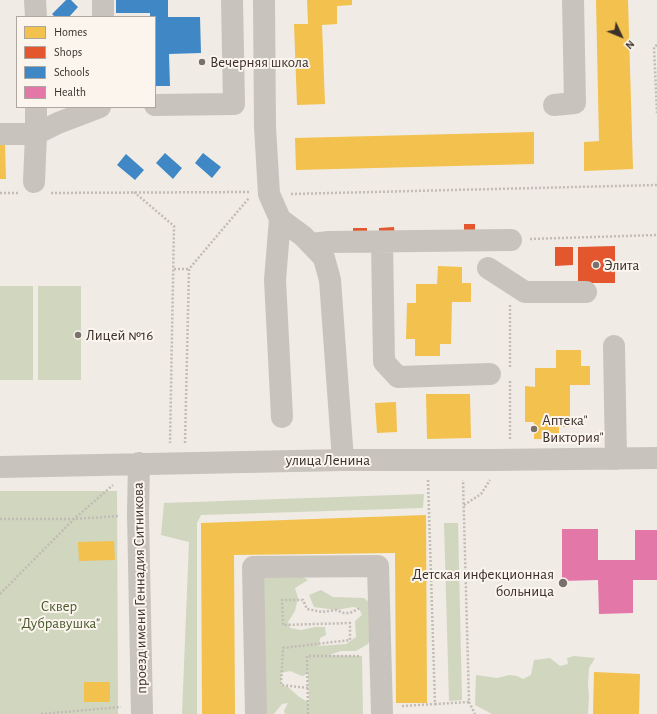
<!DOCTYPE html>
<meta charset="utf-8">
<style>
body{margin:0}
#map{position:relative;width:657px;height:714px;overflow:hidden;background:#f0ebe5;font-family:"Alegreya Sans",sans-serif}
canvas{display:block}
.legend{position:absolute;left:16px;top:16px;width:140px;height:92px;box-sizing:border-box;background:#fbf5ee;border:1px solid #aea6a0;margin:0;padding:5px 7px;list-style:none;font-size:12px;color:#3b302b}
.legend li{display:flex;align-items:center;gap:8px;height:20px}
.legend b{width:20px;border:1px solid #aea6a0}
.north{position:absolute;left:601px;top:16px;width:40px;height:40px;-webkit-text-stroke:3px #fbf5ee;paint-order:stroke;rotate:134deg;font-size:11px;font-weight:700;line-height:16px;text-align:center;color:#3b302b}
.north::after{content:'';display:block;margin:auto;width:14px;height:18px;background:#3b302b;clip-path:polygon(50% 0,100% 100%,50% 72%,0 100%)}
</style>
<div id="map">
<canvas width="657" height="714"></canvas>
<ul class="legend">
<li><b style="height:11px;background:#f2c14e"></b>Homes</li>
<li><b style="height:11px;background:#e4572e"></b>Shops</li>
<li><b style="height:11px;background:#3f88c5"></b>Schools</li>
<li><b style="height:11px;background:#e377a8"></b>Health</li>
</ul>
<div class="north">N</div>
</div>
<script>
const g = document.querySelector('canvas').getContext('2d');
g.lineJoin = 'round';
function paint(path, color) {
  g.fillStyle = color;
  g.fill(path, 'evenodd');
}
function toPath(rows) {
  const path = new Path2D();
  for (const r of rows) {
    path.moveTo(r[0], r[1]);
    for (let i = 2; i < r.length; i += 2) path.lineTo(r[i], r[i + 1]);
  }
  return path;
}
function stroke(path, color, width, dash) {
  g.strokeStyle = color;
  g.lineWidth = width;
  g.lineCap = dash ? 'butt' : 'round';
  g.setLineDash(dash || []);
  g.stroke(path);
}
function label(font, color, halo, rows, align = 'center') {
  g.font = font + ' "Alegreya Sans",sans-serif';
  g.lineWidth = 4;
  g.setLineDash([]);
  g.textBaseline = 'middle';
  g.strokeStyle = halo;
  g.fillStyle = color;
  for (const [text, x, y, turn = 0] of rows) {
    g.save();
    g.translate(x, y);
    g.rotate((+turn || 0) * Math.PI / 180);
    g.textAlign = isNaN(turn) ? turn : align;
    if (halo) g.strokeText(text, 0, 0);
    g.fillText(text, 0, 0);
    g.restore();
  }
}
paint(toPath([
 [0,286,33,286,33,380,0,380],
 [38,286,81,286,81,380,38,380],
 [0,491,117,491,118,714,0,714],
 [424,494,423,508,201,515,197,523,197,714,182,714,189,542,161,535,164,503],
 [444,523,458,523,462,700,449,701],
 [295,572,308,580,295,588,298,598,295,611,288,622,290,628,301,630,315,627,325,627,326,635,320,638,319,646,346,644,356,637,355,621,362,615,359,608,353,607,336,610,314,607,309,595,321,590,333,597,364,598,374,606,380,622,368,644,356,651,341,651,329,655,362,656,363,714,285,714,284,711,288,703,282,704,274,714,262,714,263,577],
 [290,671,302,676,308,674,309,703,298,696,288,687,281,685,281,673],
 [574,656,595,658,589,668,588,685,589,696,588,714,492,714,475,705,476,675,497,678,509,675,517,676,523,679,531,675,534,660,550,658,560,666,568,664,567,658]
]), '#d1d6bf');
paint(toPath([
 [307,0,352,0,352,5,337,6,337,24,322,25,325,104,297,105,294,24,308,24],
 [596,0,628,0,633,169,584,171,584,142,599,141],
 [534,132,534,164,296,170,295,138],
 [0,144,5,144,6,179,0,179],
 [438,266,462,267,462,283,471,283,471,302,452,302,451,344,440,344,440,356,415,356,415,339,406,339,407,303,416,303,416,284,437,284],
 [556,350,581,350,581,366,590,366,590,385,570,385,570,427,559,427,559,439,534,439,534,422,525,422,525,386,535,387,535,368,556,368],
 [426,394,470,394,471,438,427,439],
 [396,402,397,432,377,433,375,403],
 [426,515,427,703,396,703,395,553,234,555,235,714,202,714,201,523],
 [114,541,115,560,79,561,78,542],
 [594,672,640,674,639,714,593,714],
 [84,682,110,682,110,702,84,702]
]), '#f2c14e');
paint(toPath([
 [464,224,475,224,475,236,464,236],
 [394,227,395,237,379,238,379,228],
 [353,228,367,228,367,237,353,238],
 [615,246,615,283,578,283,578,247],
 [555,247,573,247,573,265,555,266]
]), '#e4572e');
paint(toPath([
 [66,0,71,0,78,7,69,17,55,17,52,14],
 [116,0,168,0,168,17,200,17,201,53,169,54,170,86,155,86,155,17,150,17,150,13,116,13],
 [165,153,182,168,173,179,156,163],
 [203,153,221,167,212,178,195,163],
 [126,154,144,170,135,180,117,165]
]), '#3f88c5');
paint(toPath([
 [562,529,598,529,598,560,635,560,635,530,657,530,657,580,633,580,633,613,599,614,598,580,562,581]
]), '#e377a8');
stroke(toPath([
 [657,45,654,47,657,113],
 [134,192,174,226,170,443],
 [0,193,18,193],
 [51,193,250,192],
 [291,194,657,185],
 [530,239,657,235],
 [174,269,189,269],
 [510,305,510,368],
 [510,381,510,440],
 [185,443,189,269,249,198],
 [428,480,435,704,469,702,463,480],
 [464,505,481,494,490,480],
 [0,519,74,519,119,516],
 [0,594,74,519,113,485],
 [308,688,281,685,283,648,350,640,350,623,283,625,282,600,303,600,307,609,322,612,336,610,344,613,350,613,360,608],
 [469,702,475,714],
 [402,706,435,704],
 [41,714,121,707],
 [308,714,307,656,361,656]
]), '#c2bbb6', 2.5, [2, 2]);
stroke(toPath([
 [35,0,36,17],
 [103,0,103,17],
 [264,0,265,127,269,194,280,219,303,236,324,258,330,280,343,460],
 [155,105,234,104,232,0],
 [554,105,575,103,573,0],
 [0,134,36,134,36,107],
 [34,182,36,134,58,123,100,107],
 [280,219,275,280,282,417],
 [382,242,384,362,398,377,490,374],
 [311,244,329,242,511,240],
 [488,268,525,292,586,292],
 [614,346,616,459],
 [139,463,138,514,142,714],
 [0,467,343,460,492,460,657,458],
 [256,714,253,567,378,566,382,714]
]), '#c9c3be', 22);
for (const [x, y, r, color] of [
 [202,62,4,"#7a716c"],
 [596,265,4,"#7a716c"],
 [78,335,4,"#7a716c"],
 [534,429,4,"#7a716c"],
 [563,583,5,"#7a716c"]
]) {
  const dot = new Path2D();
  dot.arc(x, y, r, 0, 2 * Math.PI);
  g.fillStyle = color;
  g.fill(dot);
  stroke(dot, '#fbf5ee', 1.5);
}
label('15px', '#3b302b', '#fbf5ee', [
 ["Вечерняя школа",210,62],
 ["Элита",604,265],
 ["Лицей №16",86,335],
 ["Аптека\"",542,420],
 ["Виктория\"",542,437],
 ["Детская инфекционная",554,574,"right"],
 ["больница",554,591,"right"]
], 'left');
label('15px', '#3b302b', '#fbf5ee', [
 ["улица Ленина",328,460],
 ["проезд имени Геннадия Ситникова",140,588,-91]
]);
label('15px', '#4a5a2e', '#fbf5ee', [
 ["Сквер",59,606],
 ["\"Дубравушка\"",59,623]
]);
</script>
